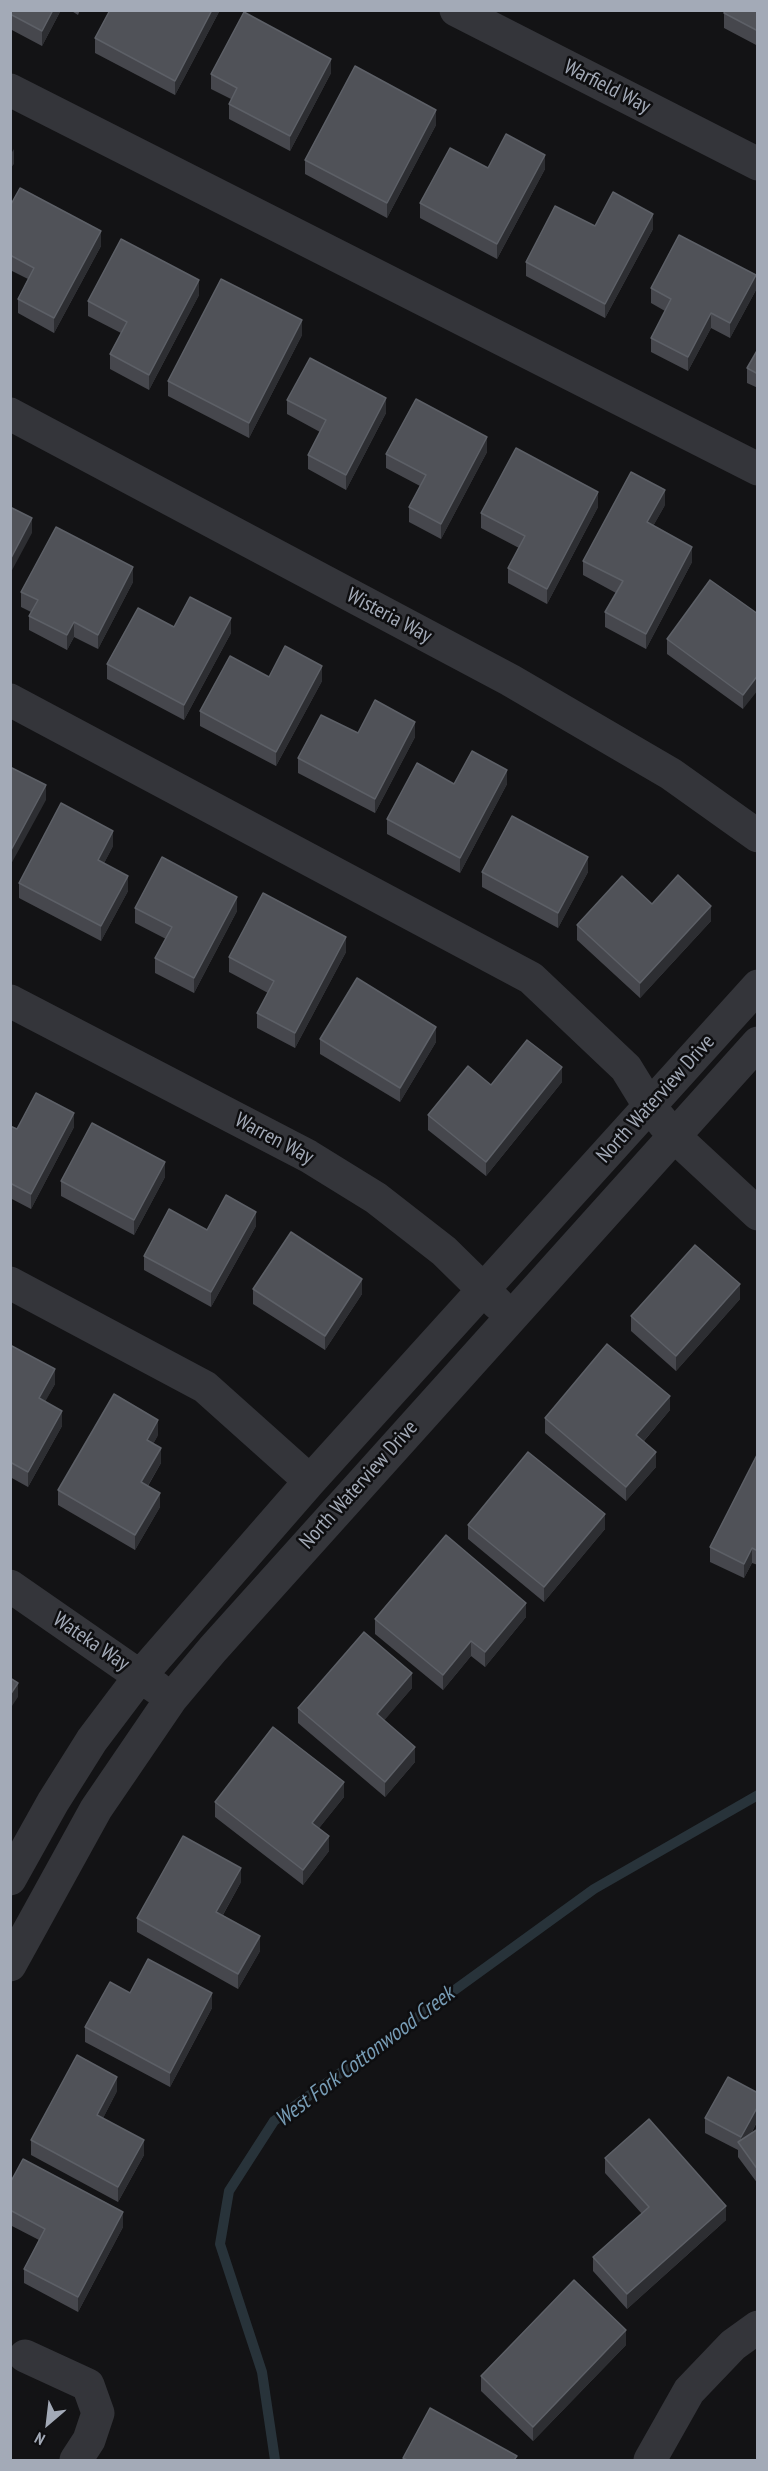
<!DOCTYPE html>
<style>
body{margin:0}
#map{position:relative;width:768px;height:2471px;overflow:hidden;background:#131315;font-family:"PT Sans Narrow",sans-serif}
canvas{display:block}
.frame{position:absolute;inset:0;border:12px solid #a3aab7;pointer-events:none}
.north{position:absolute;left:18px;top:2393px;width:60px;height:60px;-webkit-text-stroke:4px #0e0e10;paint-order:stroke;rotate:208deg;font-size:16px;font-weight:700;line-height:24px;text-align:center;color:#a3aab7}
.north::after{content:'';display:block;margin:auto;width:21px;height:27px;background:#a3aab7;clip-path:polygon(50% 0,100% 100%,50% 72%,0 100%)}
</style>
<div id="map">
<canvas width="768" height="2471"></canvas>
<div class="frame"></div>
<div class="north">N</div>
</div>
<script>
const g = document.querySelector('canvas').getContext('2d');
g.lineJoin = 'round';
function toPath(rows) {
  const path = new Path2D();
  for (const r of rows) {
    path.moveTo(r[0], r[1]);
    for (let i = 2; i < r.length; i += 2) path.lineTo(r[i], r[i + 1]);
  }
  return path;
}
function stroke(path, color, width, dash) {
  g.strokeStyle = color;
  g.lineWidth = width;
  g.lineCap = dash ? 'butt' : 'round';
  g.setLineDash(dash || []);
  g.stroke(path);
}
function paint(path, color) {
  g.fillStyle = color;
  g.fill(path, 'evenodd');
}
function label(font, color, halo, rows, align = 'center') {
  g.font = font + ' "PT Sans Narrow",sans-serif';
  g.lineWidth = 5;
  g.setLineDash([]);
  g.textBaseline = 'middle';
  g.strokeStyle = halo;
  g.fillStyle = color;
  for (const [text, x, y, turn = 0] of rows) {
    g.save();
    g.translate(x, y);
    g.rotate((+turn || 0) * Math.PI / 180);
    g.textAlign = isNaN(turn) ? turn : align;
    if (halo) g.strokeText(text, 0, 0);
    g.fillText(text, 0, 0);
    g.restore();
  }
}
stroke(toPath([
 [275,2460,262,2372,220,2244,229,2191,274,2121,594,1889,758,1795]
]), '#28333a', 10);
stroke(toPath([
 [456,10,758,164],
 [10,90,758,469],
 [10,414,510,680,671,774,758,836],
 [10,700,531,978,626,1068,650,1107,674,1136,758,1214],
 [10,1001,308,1156,376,1198,444,1251,498,1304],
 [10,1283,205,1387,310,1481],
 [10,1586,157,1688],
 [10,1879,53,1802,92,1740,141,1675,310,1481,758,986],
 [10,1965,96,1809,171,1699,213,1649,758,1043],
 [25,2356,88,2385,98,2413,89,2440,76,2460],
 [650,2460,689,2391,733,2345,758,2327]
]), '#34353a', 33);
paint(toPath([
 [10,10,61,10,42,46,10,29],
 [70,10,80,10,78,15],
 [220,10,175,95,95,53,95,38],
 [758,10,758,46,724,28,724,13],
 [331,73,290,151,229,119,229,104,231,99,211,89,211,74],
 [436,125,387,218,305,174,305,160],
 [488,168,545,169,497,259,420,218,420,203],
 [10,206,101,246,54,333,18,313,18,299,28,279,10,270],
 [595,226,653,229,605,318,526,276,526,262],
 [651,288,756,290,730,338,711,328,688,371,651,352,651,338,665,311,651,303],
 [199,295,149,390,110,369,110,354,121,333,88,316,88,301],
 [302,335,249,438,168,396,168,381],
 [758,349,758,388,747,383,747,368],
 [287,400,386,413,346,490,308,469,308,455,320,432,287,414],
 [487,452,441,539,409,522,409,507,420,486,386,468,386,454],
 [665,505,653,526,692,562,646,649,605,627,605,612,616,593,583,575,583,561],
 [598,507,547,604,508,583,508,568,519,548,481,528,481,513],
 [133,582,98,649,74,637,67,650,29,630,29,616,31,612,21,607,21,592],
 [758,614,743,709,667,654,667,639],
 [231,633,184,720,107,679,107,664],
 [269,677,322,681,276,766,200,726,200,711],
 [358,733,415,737,375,813,298,773,298,758],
 [454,784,507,784,460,873,387,834,387,819],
 [113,846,104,863,128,891,101,941,19,898,19,883],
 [482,872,588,872,558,928,482,887],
 [652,904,711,921,640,998,577,940,577,925],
 [135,908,237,911,194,993,155,973,155,958,166,939,135,923],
 [346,952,295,1048,257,1028,257,1013,268,993,229,972,229,957],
 [320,1039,436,1042,400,1102,320,1054],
 [562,1082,486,1176,428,1130,428,1115,491,1085],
 [10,1126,17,1129,74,1127,31,1209,10,1198],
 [165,1177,134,1235,61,1196,61,1181],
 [256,1226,211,1307,144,1270,144,1256,207,1230],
 [253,1289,362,1294,325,1350,253,1304],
 [740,1299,676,1371,631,1331,631,1316],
 [10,1345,55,1384,45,1401,62,1426,28,1487,10,1477],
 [670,1410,644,1441,656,1467,626,1501,545,1433,545,1418],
 [158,1435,153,1444,161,1463,148,1486,160,1507,135,1550,58,1505,58,1490],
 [758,1453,758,1565,752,1563,744,1578,710,1562,710,1547],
 [468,1525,605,1529,544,1602,468,1539],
 [526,1617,485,1667,471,1656,443,1690,375,1634,375,1619],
 [412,1688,384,1720,415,1762,385,1797,298,1723,298,1708],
 [344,1797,319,1828,329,1851,303,1885,215,1817,215,1802],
 [241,1882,223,1915,260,1951,238,1989,137,1932,137,1918],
 [130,1993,212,2008,170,2087,85,2042,85,2027],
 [117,2091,103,2118,144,2155,118,2202,31,2155,31,2140],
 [758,2093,758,2120,751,2134,758,2129,758,2184,738,2157,738,2150,705,2133,705,2118],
 [605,2158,726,2220,627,2309,593,2271,593,2257,642,2214,605,2173],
 [10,2183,123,2227,78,2312,24,2283,24,2269,39,2240,10,2225],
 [626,2345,533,2441,481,2391,481,2376]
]), '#46474d');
paint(toPath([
 [53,10,61,10,42,46,42,31],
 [212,10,220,10,175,95,175,81],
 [331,59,331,73,290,151,290,136],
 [436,110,436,125,387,218,387,203],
 [14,149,14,164,10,169,10,155],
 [545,155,545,169,497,259,497,244],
 [653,214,653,229,605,318,605,304],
 [101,231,101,246,54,333,54,318],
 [756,275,756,290,730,338,730,323],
 [199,280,199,295,149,390,149,375],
 [711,313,711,328,688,371,688,357],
 [302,320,302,335,249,438,249,423],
 [386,398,386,413,346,490,346,475],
 [487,437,487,452,441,539,441,524],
 [665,490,665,505,647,537,647,522],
 [598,492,598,507,547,604,547,589],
 [32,518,32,533,10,574,10,560],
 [692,547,692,562,646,649,646,634],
 [133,567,133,582,98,649,98,635],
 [231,618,231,633,184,720,184,705],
 [74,622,74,637,67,650,67,635],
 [322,666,322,681,276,766,276,752],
 [758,675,758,690,743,709,743,695],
 [415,722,415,737,375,813,375,799],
 [507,770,507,784,460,873,460,858],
 [46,785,46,800,10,866,10,852],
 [113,831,113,846,98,875,98,860],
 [588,857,588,872,558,928,558,913],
 [128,876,128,891,101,941,101,926],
 [237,897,237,911,194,993,194,978],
 [711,906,711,921,640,998,640,983],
 [346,937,346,952,295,1048,295,1033],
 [436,1027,436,1042,400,1102,400,1088],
 [562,1067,562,1082,486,1176,486,1162],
 [74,1113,74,1127,31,1209,31,1194],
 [165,1162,165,1177,134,1235,134,1220],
 [256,1212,256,1226,211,1307,211,1292],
 [362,1279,362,1294,325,1350,325,1336],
 [740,1284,740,1299,676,1371,676,1356],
 [55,1369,55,1384,39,1413,39,1398],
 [670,1396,670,1410,636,1450,636,1435],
 [62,1411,62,1426,28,1487,28,1472],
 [158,1420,158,1435,147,1455,147,1440],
 [161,1448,161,1463,141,1497,141,1482],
 [656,1452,656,1467,626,1501,626,1487],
 [160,1493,160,1507,135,1550,135,1535],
 [605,1514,605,1529,544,1602,544,1587],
 [752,1548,752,1563,744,1578,744,1564],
 [526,1603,526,1617,485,1667,485,1652],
 [471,1641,471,1656,443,1690,443,1675],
 [412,1673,412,1688,377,1729,377,1714],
 [18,1683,18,1697,10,1709,10,1695],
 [415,1747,415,1762,385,1797,385,1782],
 [344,1782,344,1797,312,1837,312,1823],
 [329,1836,329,1851,303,1885,303,1870],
 [241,1868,241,1882,216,1927,216,1912],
 [260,1936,260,1951,238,1989,238,1974],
 [212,1993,212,2008,170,2087,170,2073],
 [117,2077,117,2091,97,2130,97,2115],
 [758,2106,758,2120,743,2149,741,2146,741,2137],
 [144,2140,144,2155,118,2202,118,2187],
 [726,2206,726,2220,627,2309,627,2294],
 [123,2212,123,2227,78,2312,78,2297],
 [626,2330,626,2345,533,2441,533,2427]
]), '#2d2e32');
const building = toPath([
 [10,10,53,10,42,31,10,14,10,10],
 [110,10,212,10,175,81,95,38,110,10],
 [725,10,758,10,758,31,724,13,725,10],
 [244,12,331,59,290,136,229,104,237,88,211,74,244,12],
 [355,66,436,110,387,203,305,160,355,66],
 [506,134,545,155,497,244,420,203,450,148,488,168,506,134],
 [20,188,101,231,54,318,18,299,34,268,10,255,10,206,20,188],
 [613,192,653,214,605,304,526,262,555,206,595,226,613,192],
 [679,235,756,275,730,323,711,313,688,357,651,338,671,299,651,288,679,235],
 [121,239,199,280,149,375,110,354,127,322,88,301,121,239],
 [221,279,302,320,249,423,168,381,221,279],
 [758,349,758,374,747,368,758,349],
 [310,358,386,398,346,475,308,455,326,420,287,400,310,358],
 [416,399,487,437,441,524,409,507,426,475,386,454,416,399],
 [516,448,598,492,547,589,508,568,525,536,481,513,516,448],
 [631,472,665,490,647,522,692,547,646,634,605,612,623,581,583,561,631,472],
 [10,507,32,518,10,560,10,507],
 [56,527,133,567,98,635,74,622,67,635,29,616,38,600,21,592,56,527],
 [710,580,758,614,758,675,743,695,667,639,710,580],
 [190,597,231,618,184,705,107,664,138,608,174,627,190,597],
 [285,646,322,666,276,752,200,711,230,656,269,677,285,646],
 [375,700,415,722,375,799,298,758,321,715,358,733,375,700],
 [472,751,507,770,460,858,387,819,417,763,454,784,472,751],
 [10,767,46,785,10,852,10,767],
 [61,803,113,831,98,860,128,876,101,926,19,883,61,803],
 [512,816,588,857,558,913,482,872,512,816],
 [162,857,237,897,194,978,155,958,172,927,135,908,162,857],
 [678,875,711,906,640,983,577,925,622,876,652,904,678,875],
 [263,893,346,937,295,1033,257,1013,274,981,229,957,263,893],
 [357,978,436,1027,400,1088,320,1039,357,978],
 [527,1040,562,1067,486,1162,428,1115,468,1066,491,1085,527,1040],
 [36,1093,74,1113,31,1194,10,1183,10,1126,17,1129,36,1093],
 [92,1123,165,1162,134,1220,61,1181,92,1123],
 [226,1195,256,1212,211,1292,144,1256,169,1209,207,1230,226,1195],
 [291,1232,362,1279,325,1336,253,1289,291,1232],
 [695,1245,740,1284,676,1356,631,1316,695,1245],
 [607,1344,670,1396,636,1435,656,1452,626,1487,545,1418,607,1344],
 [10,1345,55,1369,39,1398,62,1411,28,1472,10,1462,10,1345],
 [114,1394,158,1420,147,1440,161,1448,141,1482,160,1493,135,1535,58,1490,114,1394],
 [528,1452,605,1514,544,1587,468,1525,528,1452],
 [758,1453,758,1551,752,1548,744,1564,710,1547,758,1453],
 [446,1535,526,1603,485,1652,471,1641,443,1675,375,1619,446,1535],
 [364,1632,412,1673,377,1714,415,1747,385,1782,298,1708,364,1632],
 [10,1678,18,1683,10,1695,10,1678],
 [273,1727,344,1782,312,1823,329,1836,303,1870,215,1802,273,1727],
 [183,1836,241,1868,216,1912,260,1936,238,1974,137,1918,183,1836],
 [148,1959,212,1993,170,2073,85,2027,110,1982,130,1993,148,1959],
 [77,2055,117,2077,97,2115,144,2140,118,2187,31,2140,77,2055],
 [728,2077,758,2093,758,2106,741,2137,705,2118,728,2077],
 [649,2119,726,2206,627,2294,593,2257,649,2207,605,2158,649,2119],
 [758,2129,758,2170,738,2142,758,2129],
 [23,2159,123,2212,78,2297,24,2269,45,2229,10,2210,10,2183,23,2159],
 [574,2280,626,2330,533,2427,481,2376,574,2280],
 [430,2408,517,2456,514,2460,407,2460,403,2458,430,2408]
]);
paint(building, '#505258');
stroke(building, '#5d6067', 1.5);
label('21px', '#a3aab7', '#0e0e10', [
 ["Warfield Way",607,87,27],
 ["Wisteria Way",389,616,28],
 ["North Waterview Drive",656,1099,-48],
 ["Warren Way",274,1139,28],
 ["North Waterview Drive",359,1485,-48],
 ["Wateka Way",91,1642,34]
]);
label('italic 22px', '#779cb5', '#0e0e10', [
 ["West Fork Cottonwood Creek",365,2057,-37]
]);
</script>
